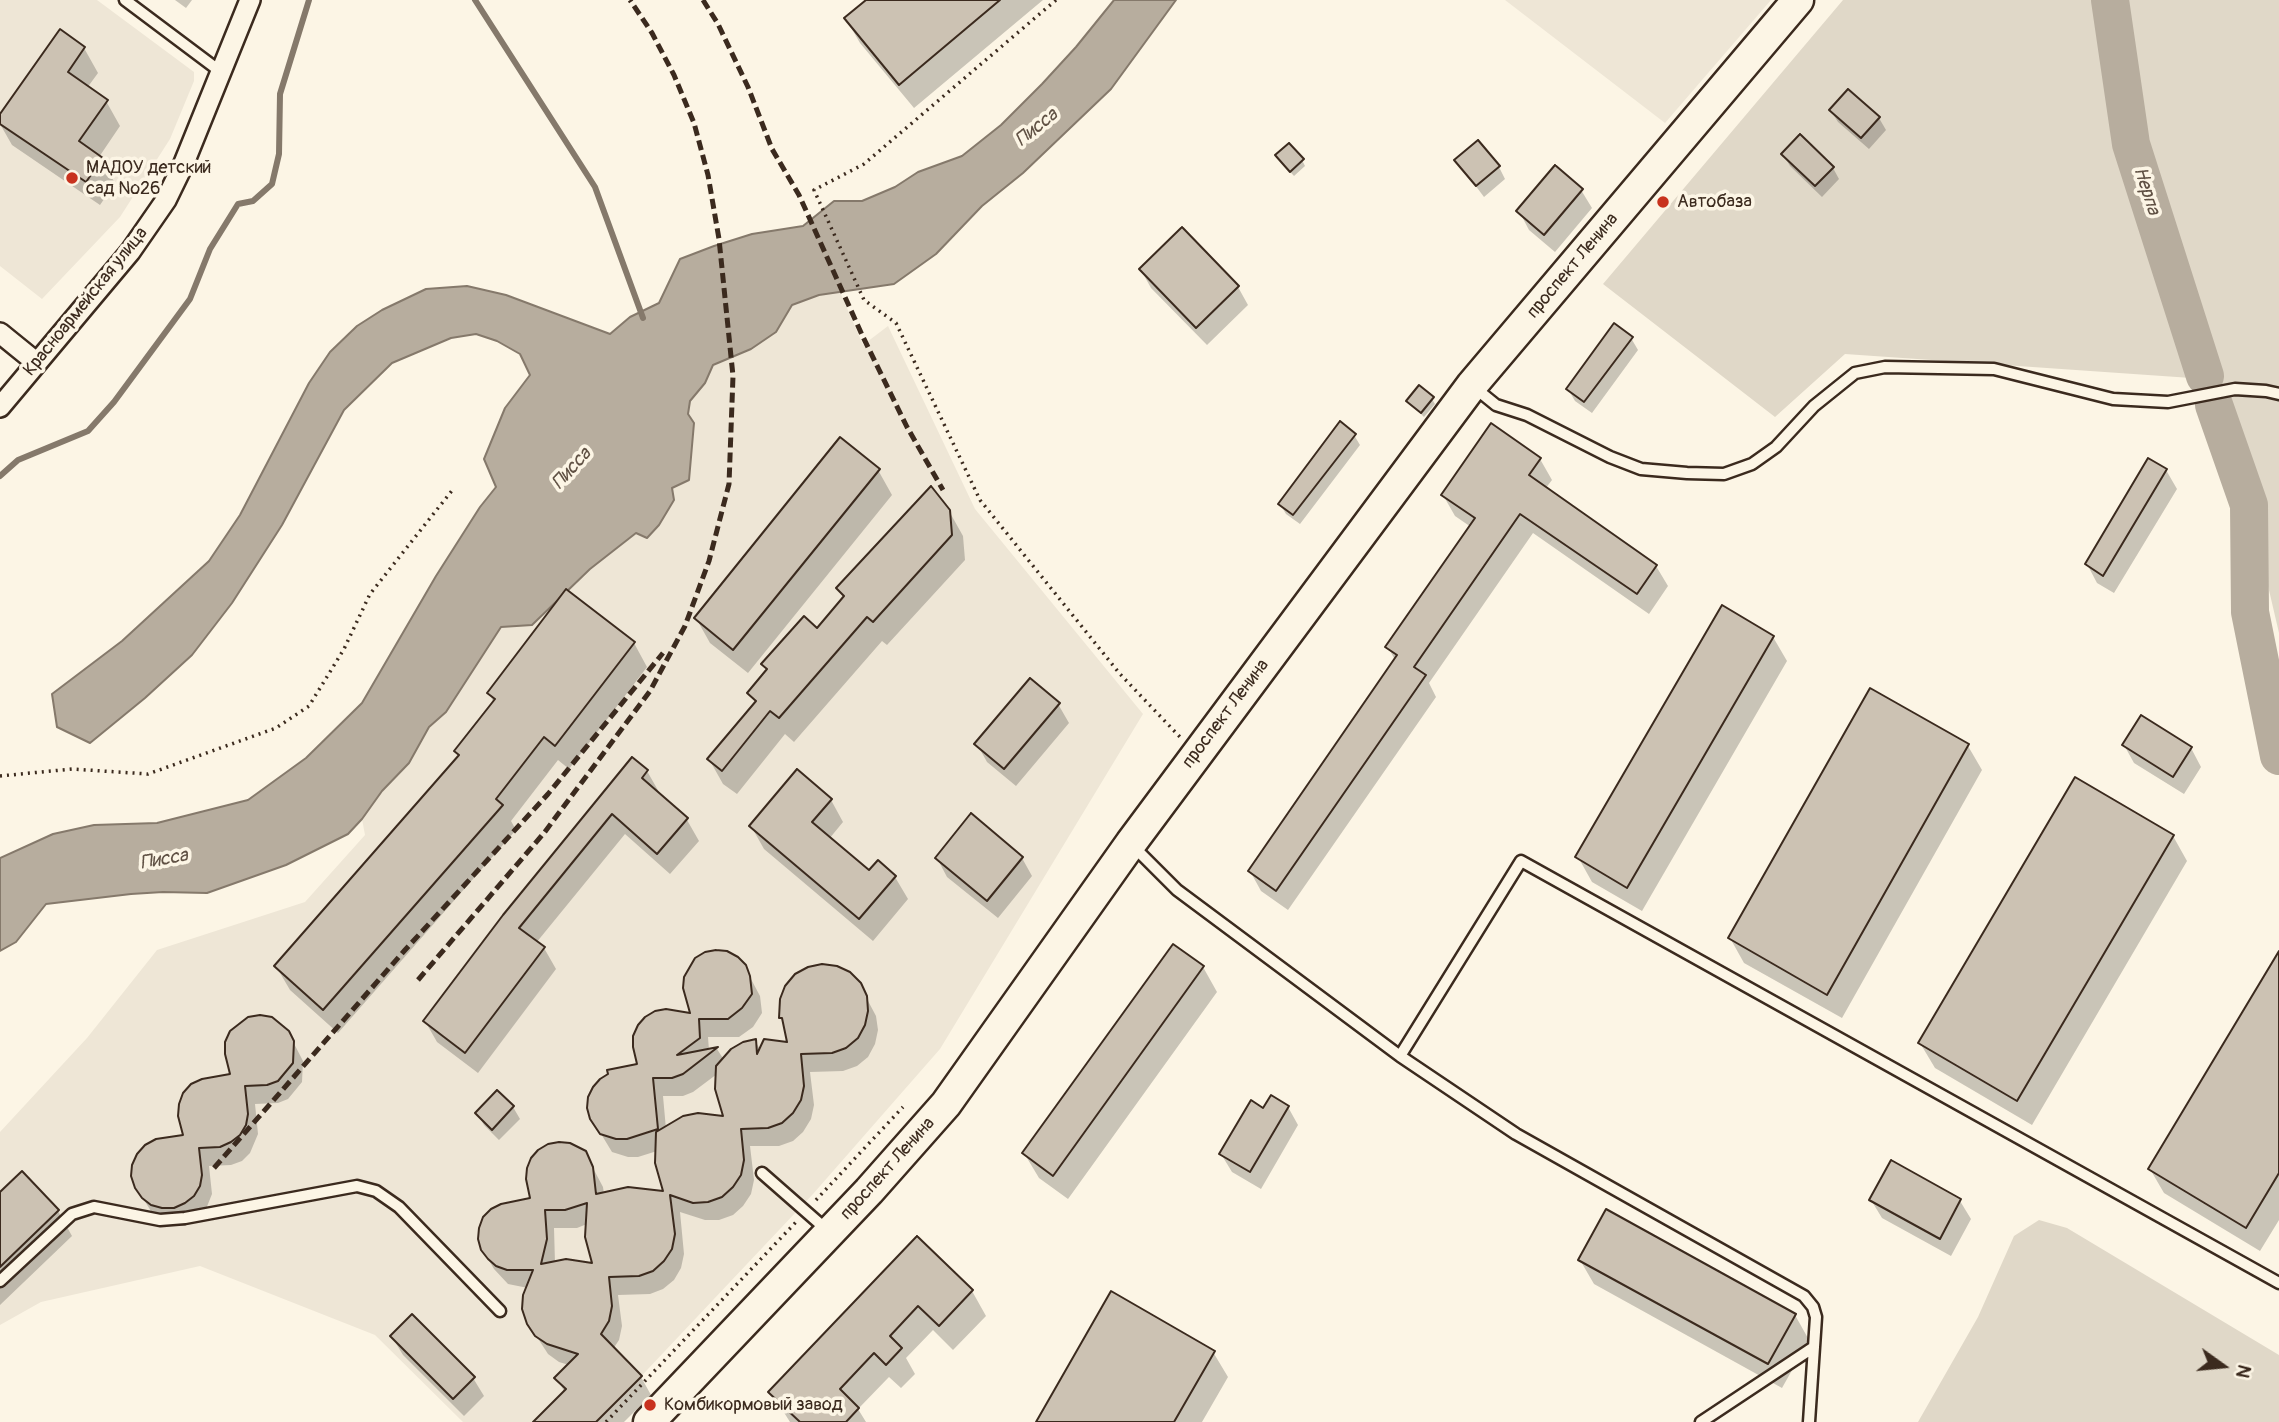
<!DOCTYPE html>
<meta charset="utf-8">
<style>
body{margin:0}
#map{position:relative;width:2279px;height:1422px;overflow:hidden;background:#fcf5e5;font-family:Pangolin,sans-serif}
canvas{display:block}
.north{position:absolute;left:2188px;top:1331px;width:70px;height:70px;-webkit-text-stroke:5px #fcf5e5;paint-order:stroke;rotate:105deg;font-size:19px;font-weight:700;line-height:28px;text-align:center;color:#3b2a1e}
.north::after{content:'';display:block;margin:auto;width:24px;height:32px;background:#3b2a1e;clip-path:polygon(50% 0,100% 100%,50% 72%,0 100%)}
</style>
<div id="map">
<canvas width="2279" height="1422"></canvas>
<div class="north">N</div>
</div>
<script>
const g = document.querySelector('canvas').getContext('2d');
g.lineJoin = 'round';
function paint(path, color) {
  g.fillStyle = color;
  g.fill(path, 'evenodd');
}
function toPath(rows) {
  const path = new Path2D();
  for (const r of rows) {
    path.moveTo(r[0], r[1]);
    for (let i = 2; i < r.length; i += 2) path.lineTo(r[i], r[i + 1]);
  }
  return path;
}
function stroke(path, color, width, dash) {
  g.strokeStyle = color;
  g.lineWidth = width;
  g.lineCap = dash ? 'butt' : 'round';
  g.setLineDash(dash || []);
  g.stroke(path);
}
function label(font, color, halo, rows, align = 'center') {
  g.font = font + ' Pangolin,sans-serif';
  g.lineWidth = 7;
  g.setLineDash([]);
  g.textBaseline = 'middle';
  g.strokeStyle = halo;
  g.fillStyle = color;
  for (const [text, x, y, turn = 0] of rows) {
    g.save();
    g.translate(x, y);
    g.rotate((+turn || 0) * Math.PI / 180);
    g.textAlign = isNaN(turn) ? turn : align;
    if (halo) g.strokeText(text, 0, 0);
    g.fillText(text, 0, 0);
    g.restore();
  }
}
paint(toPath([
 [0,0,97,0,194,72,194,81,170,139,120,217,42,299,0,266],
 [1505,0,1771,0,1665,123],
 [840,292,863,345,888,326,975,509,1143,714,940,1049,813,1194,598,1422,463,1422,375,1335,200,1266,41,1302,0,1325,0,1132,87,1038,157,950,305,902,365,835,362,819,382,791,409,763,429,727,446,712,501,627,532,625,590,569,637,533,647,538,672,488,689,480,694,423,688,414,690,401,705,383,713,365,751,349,776,332,792,305,819,295]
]), '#eee6d6');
paint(toPath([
 [1843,0,2279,0,2279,633,2220,380,1845,354,1775,417,1603,284],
 [2039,1220,2067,1228,2279,1355,2279,1422,1918,1422,1978,1317,2014,1236]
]), '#e0d8c8');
const water = toPath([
 [1114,0,1176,0,1111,89,1023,173,982,206,936,254,894,284,819,295,792,305,776,332,751,349,713,365,705,383,690,401,688,414,694,423,689,480,672,488,674,500,659,525,647,538,636,533,590,569,532,625,501,627,446,712,429,727,409,763,382,791,362,819,348,834,286,865,207,893,163,892,131,894,46,904,16,942,0,951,0,858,53,834,94,825,157,823,248,800,306,758,362,703,436,576,480,507,496,487,484,459,505,408,530,375,520,354,497,341,476,334,451,338,392,363,344,410,282,525,232,603,192,655,145,698,90,743,57,727,52,694,122,641,209,561,240,515,309,383,330,352,357,326,382,310,426,289,467,286,506,295,610,334,630,317,659,303,680,259,714,246,752,234,803,226,834,201,862,201,895,187,918,172,962,156,1001,125,1042,84,1076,47,1114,0]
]);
paint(water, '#b7ad9e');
stroke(water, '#85796b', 2);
paint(toPath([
 [175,0,192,0,186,8],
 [869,0,1043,0,914,108,860,43,846,19],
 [84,48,98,73,87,88,106,101,120,126,99,157,115,183,100,205,12,145,0,124,0,117],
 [1831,111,1879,118,1886,130,1869,149,1838,122],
 [1783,154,1833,168,1839,179,1822,197,1790,166],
 [1302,160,1305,166,1294,176,1280,161],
 [1457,161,1499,167,1505,179,1484,197],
 [1581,190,1592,208,1555,252,1529,230,1519,211],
 [1141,270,1238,287,1248,305,1207,345,1151,288],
 [1631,338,1638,350,1592,413,1575,401,1568,389],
 [1432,399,1435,404,1424,417,1408,401],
 [1354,435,1360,445,1300,524,1286,514,1280,504],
 [1540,459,1552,480,1545,489,1656,566,1668,586,1649,614,1533,533,1429,683,1436,697,1288,910,1261,891,1250,871,1395,660,1388,647,1471,527,1455,516,1443,495],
 [878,470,892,495,748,673,710,643,696,618],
 [2166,470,2177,489,2114,593,2097,583,2087,564],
 [949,511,963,536,965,560,887,645,882,641,794,742,785,734,737,794,723,784,709,759,756,704,750,694,768,671,763,664,818,631,844,599,838,589],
 [1773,637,1787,661,1642,911,1592,882,1578,857],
 [634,643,647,667,569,769,558,760,511,821,516,830,338,1033,290,990,276,966,460,757,456,752,494,703,489,693],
 [1058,704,1069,723,1016,786,987,762,977,744],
 [2124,745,2191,748,2201,767,2184,794,2134,763],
 [1968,746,1982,770,1842,1018,1744,963,1730,938],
 [647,771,659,792,658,794,687,820,699,841,670,874,625,834,536,943,544,948,556,969,478,1073,437,1042,425,1021],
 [831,800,843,822,829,839,869,873,895,877,908,899,873,941,764,849,751,826],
 [2173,836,2187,861,2032,1125,1935,1068,1920,1043],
 [937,858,1022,858,1032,876,998,918,947,877],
 [2279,954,2279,1220,2260,1251,2164,1193,2150,1169],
 [744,966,760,996,762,1013,753,1027,739,1037,708,1037,709,1051,717,1049,724,1060,755,1041,761,1051,789,1044,785,1026,781,1018,781,1000,859,984,876,1016,878,1030,875,1044,868,1057,857,1066,843,1071,810,1072,814,1105,811,1119,803,1132,793,1141,779,1146,750,1146,754,1180,751,1194,743,1206,733,1215,719,1220,705,1220,680,1212,684,1254,681,1268,674,1280,663,1289,650,1294,618,1295,622,1326,619,1340,613,1349,641,1377,651,1395,624,1422,535,1422,565,1393,557,1378,569,1365,559,1362,548,1354,528,1323,528,1288,508,1284,494,1269,483,1250,532,1199,585,1153,603,1187,604,1194,665,1193,657,1151,638,1157,628,1157,612,1152,592,1119,639,1065],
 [717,1074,725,1118,666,1129,663,1096,683,1096,693,1092],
 [587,1224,595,1265,555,1263,554,1228,577,1228],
 [1203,967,1217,992,1068,1199,1039,1178,1024,1153],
 [288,1032,303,1061,302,1082,288,1099,278,1103,255,1104,258,1134,250,1153,242,1161,231,1165,209,1166,212,1194,204,1214,185,1226,174,1226,163,1223,154,1216,136,1187,185,1136,232,1076],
 [497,1092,513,1107,520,1119,499,1140,484,1125,477,1113],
 [1288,1107,1298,1125,1261,1189,1232,1172,1221,1154,1264,1110],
 [1892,1163,1960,1201,1971,1219,1951,1256,1882,1218,1871,1200],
 [22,1173,58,1211,72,1236,0,1305,0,1195],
 [917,1239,972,1291,986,1316,953,1350,933,1330,906,1358,915,1374,901,1388,889,1377,858,1409,866,1422,790,1422,771,1392],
 [1580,1260,1795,1315,1809,1340,1782,1388,1594,1284],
 [392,1337,473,1378,484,1396,464,1416,403,1355],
 [1213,1352,1228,1377,1202,1422,1038,1422]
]), '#0003');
stroke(toPath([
 [475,0,595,187,643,318],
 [0,476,18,460,88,431,114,402,190,299,210,249,238,204,253,201,272,184,279,154,280,94,309,0]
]), '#85796b', 6);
stroke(toPath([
 [2110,0,2131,144,2205,376],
 [2214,405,2249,505,2250,612,2279,756]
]), '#b7ad9e', 38);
const building = toPath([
 [866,0,1000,0,899,85,844,18,866,0],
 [60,29,85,47,68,72,108,100,79,141,103,158,86,182,0,124,0,114,60,29],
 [1848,89,1880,117,1861,138,1829,110,1848,89],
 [1800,134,1834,167,1815,186,1781,154,1800,134],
 [1478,140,1500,166,1476,186,1454,160,1478,140],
 [1289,143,1304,159,1290,172,1275,155,1289,143],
 [1555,165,1583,189,1544,235,1516,211,1555,165],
 [1182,227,1239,286,1196,328,1139,269,1182,227],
 [1614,323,1633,337,1584,402,1566,389,1614,323],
 [1419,385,1434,397,1421,413,1406,401,1419,385],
 [1340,421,1356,434,1293,515,1278,504,1340,421],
 [1491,423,1541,458,1529,475,1657,565,1637,594,1520,514,1414,667,1426,675,1276,891,1248,871,1397,655,1385,647,1475,518,1441,495,1491,423],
 [840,437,880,469,733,650,694,618,840,437],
 [2148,458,2167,469,2103,576,2085,564,2148,458],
 [931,486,950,510,952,535,873,622,867,617,779,718,770,711,722,771,707,759,756,701,747,693,767,669,761,664,804,616,817,628,844,596,836,588,931,486],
 [566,589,635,642,555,746,544,737,496,799,503,805,323,1010,274,966,459,755,454,751,495,699,487,693,566,589],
 [1722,605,1774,636,1627,888,1575,857,1722,605],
 [1030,678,1060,703,1004,769,974,744,1030,678],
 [1870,688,1969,744,1827,995,1728,938,1870,688],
 [2141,715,2192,747,2173,777,2122,745,2141,715],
 [632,757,648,770,642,778,688,818,657,854,612,814,519,928,545,947,465,1053,423,1021,503,915,632,757],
 [797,769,832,799,812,822,869,870,878,860,896,876,859,919,749,826,797,769],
 [2075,777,2174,835,2017,1101,1918,1043,2075,777],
 [971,813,1023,857,987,901,935,858,971,813],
 [1173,944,1204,966,1053,1176,1022,1153,1173,944],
 [716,950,727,951,738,957,746,965,750,976,752,994,742,1008,728,1019,699,1019,700,1038,677,1055,718,1047,683,1074,672,1078,653,1078,658,1129,627,1139,616,1139,600,1134,590,1119,587,1108,588,1097,593,1087,600,1079,608,1074,607,1070,637,1064,633,1047,633,1036,638,1025,645,1017,655,1011,666,1009,690,1013,683,988,684,977,695,958,705,952,716,950],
 [2279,951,2279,1173,2246,1228,2148,1169,2279,951],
 [822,964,837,966,850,972,861,983,867,996,868,1011,865,1025,858,1038,846,1048,832,1053,801,1054,804,1086,801,1100,793,1113,782,1123,768,1128,741,1129,744,1160,741,1175,733,1187,722,1197,708,1202,693,1203,670,1195,675,1234,672,1249,664,1261,653,1271,639,1276,609,1277,612,1306,609,1321,601,1334,642,1376,596,1422,533,1422,566,1389,554,1378,578,1354,547,1344,535,1336,527,1324,522,1309,523,1295,533,1270,507,1270,496,1266,488,1259,481,1250,478,1239,479,1228,483,1217,491,1209,501,1204,530,1198,526,1179,527,1168,531,1158,538,1150,548,1144,559,1142,570,1143,586,1151,593,1167,596,1194,628,1187,663,1191,655,1163,656,1132,683,1116,698,1113,723,1116,715,1089,716,1066,731,1049,743,1042,756,1039,757,1054,764,1039,787,1042,782,1018,779,1018,780,999,785,986,795,974,808,967,822,964],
 [587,1203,585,1237,592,1263,566,1259,541,1264,547,1239,545,1210,565,1210,587,1203],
 [260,1015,272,1017,289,1031,294,1041,293,1063,278,1081,267,1085,245,1086,248,1114,246,1125,240,1135,231,1142,220,1147,199,1148,202,1175,200,1186,194,1196,185,1203,174,1208,162,1208,151,1205,142,1198,135,1188,131,1176,132,1165,137,1154,145,1145,156,1139,183,1135,178,1116,179,1104,183,1093,191,1084,202,1079,230,1074,225,1054,225,1042,230,1031,248,1017,260,1015],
 [497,1090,514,1106,492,1130,475,1113,497,1090],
 [1271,1095,1289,1106,1250,1172,1219,1154,1251,1100,1263,1108,1271,1095],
 [1891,1160,1961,1199,1940,1239,1869,1200,1891,1160],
 [22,1171,59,1210,0,1267,0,1192,22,1171],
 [1606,1209,1796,1314,1768,1364,1578,1260,1606,1209],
 [917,1236,973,1290,939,1326,918,1306,890,1336,902,1348,886,1365,874,1353,840,1389,859,1408,846,1422,800,1422,768,1392,917,1236],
 [1111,1291,1215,1351,1174,1422,1036,1422,1111,1291],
 [412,1314,475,1377,453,1399,390,1336,412,1314]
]);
paint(building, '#ccc2b3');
stroke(building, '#3b2a1e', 2);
const service = toPath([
 [125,0,221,72],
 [1475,388,1496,405,1527,415,1610,457,1641,469,1687,473,1724,474,1752,464,1776,447,1814,406,1855,373,1885,367,1994,369,2113,399,2168,402,2235,389,2266,391,2279,394],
 [1132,845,1177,890,1400,1056,1521,861,2279,1283],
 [1400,1056,1516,1134,1804,1296,1813,1307,1816,1317,1809,1422],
 [762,1173,827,1230],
 [0,1281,72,1214,94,1207,160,1220,185,1218,357,1186,376,1191,399,1207,500,1311],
 [1701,1422,1814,1347]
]);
const minor = toPath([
 [0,333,37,363],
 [0,407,130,252,166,200,184,163,250,0]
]);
const primary = toPath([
 [649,1422,869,1191,946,1104,1131,843,1472,385,1798,0]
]);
stroke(service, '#3b2a1e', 15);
stroke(minor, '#3b2a1e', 24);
stroke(primary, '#3b2a1e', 35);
stroke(toPath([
 [1056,0,864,164,814,190,864,300,896,323,980,500,1120,674,1180,737],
 [0,776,72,769,148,774,276,728,309,706,344,649,370,594,454,488],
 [816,1200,903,1107],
 [606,1422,797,1221]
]), '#3b2a1e', 3.5, [2, 5]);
stroke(service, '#fcf5e5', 10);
stroke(minor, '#fcf5e5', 19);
stroke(primary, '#fcf5e5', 30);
stroke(toPath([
 [703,0,718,24,748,87,772,149,799,195,863,337,907,427,943,490],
 [418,980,544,833,650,691,685,626,709,561,729,484,733,376,719,239,708,175,694,123,674,75,652,33,630,0],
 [214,1168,405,950,548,794,663,653]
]), '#3b2a1e', 5, [10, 5]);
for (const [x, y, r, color] of [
 [72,178,7,"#c8321e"],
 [1663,202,7,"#c8321e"],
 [650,1405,7,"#c8321e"]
]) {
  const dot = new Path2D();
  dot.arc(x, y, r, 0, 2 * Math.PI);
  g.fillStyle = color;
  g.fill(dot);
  stroke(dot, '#fcf5e5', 2.5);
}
label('18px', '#3b2a1e', '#fcf5e5', [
 ["МАДОУ детский",86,168],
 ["сад №26",86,189],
 ["Автобаза",1677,202],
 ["Комбикормовый завод",664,1405]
], 'left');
label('18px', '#3b2a1e', '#fcf5e5', [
 ["проспект Ленина",1573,266,-50],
 ["Красноармейская улица",86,302,-51],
 ["проспект Ленина",1226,714,-53],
 ["проспект Ленина",888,1169,-48]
]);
label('italic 19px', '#605144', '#fcf5e5', [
 ["Писса",1037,128,-39],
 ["Нерпа",2146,191,72],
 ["Писса",572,469,-48],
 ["Писса",164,860,-10]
]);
</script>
